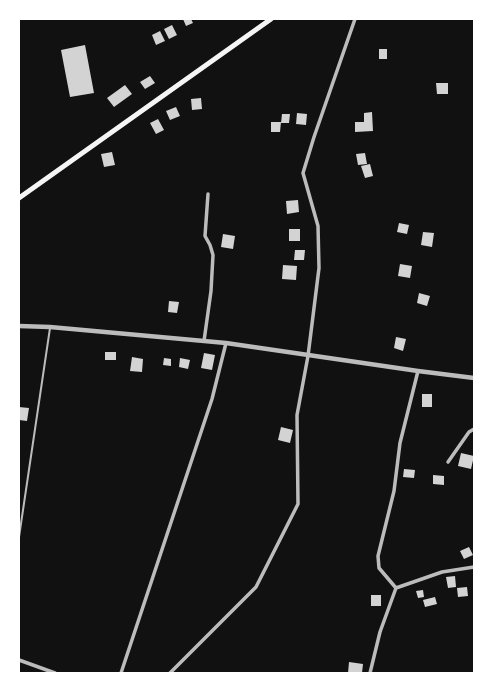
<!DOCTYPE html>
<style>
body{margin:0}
#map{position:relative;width:493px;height:692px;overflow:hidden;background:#111;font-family:"Source Serif 4",serif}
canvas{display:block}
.frame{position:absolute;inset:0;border:20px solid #fff;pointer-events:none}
</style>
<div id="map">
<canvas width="493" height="692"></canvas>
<div class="frame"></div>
</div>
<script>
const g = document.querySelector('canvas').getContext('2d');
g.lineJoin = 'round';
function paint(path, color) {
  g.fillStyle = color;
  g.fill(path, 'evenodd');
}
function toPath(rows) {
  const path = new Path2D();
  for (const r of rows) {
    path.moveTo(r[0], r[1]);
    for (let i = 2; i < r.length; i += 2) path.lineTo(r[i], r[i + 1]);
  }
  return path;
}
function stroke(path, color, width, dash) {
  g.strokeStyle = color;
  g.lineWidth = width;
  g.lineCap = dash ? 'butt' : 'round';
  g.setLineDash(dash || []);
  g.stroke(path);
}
paint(toPath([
 [183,19,191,19,193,23,186,26],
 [172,25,177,35,169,39,164,29],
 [160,31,165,41,156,45,152,35],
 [85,45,94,93,70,97,61,50],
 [379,49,387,49,387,59,379,59],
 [150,76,155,83,145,89,140,82],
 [436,83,448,83,448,94,437,94],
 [125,85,132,94,114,107,107,98],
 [201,98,202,109,192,110,191,99],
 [176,107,180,116,170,120,166,111],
 [372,112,373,131,355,132,355,122,364,122,364,113],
 [297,113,307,114,306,125,296,124],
 [282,114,290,114,289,123,281,123],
 [158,119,164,130,156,134,150,123],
 [271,122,281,122,280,132,271,132],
 [112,152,115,165,104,167,101,154],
 [365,153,367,164,358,165,356,154],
 [370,164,373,176,365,178,361,166],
 [298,200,299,212,287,214,286,201],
 [399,223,409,225,407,234,397,232],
 [289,229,300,229,300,241,289,241],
 [423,232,434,233,432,247,421,245],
 [223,234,235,236,233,249,221,247],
 [295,250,305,250,304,260,294,260],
 [400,264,412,266,410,278,398,276],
 [283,265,297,266,296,280,282,279],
 [419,293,430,296,427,306,417,303],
 [169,301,179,302,177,313,168,312],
 [396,337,406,339,403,351,394,348],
 [105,352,116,352,116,360,105,360],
 [204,353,215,355,212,370,201,368],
 [132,357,143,359,142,372,130,371],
 [164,358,171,359,171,366,163,365],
 [180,358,190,360,188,369,179,367],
 [422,394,432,394,432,407,422,407],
 [19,407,29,408,27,421,19,420],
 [281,427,293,430,290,443,278,440],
 [461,453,474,456,471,469,458,466],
 [404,469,415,470,414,478,403,477],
 [433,475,444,476,444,485,433,484],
 [469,547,473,555,464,559,460,551],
 [455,576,456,587,448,588,446,577],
 [467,587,468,596,458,597,457,588],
 [423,590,424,597,418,598,416,591],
 [371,595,381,595,381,606,371,606],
 [435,597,437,604,425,607,423,600],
 [349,662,363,664,362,673,348,673]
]), '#d3d3d3');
stroke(toPath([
 [19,537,50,328]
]), '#bcbcbc', 2);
stroke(toPath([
 [204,341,211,291,213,255,210,245,205,236,208,194],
 [448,462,469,432,474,429],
 [396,588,442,572,474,567],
 [19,660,55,673],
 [121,673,212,399,226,343],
 [170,673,256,587,298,504,297,415,308,356,319,268,318,226,303,173,314,137,355,19],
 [370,673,380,632,396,588,379,568,378,556,394,491,400,443,418,371]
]), '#bcbcbc', 3.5);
stroke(toPath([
 [19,326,50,327,226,343,418,371,474,378]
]), '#bcbcbc', 4.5);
stroke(toPath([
 [19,198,271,19]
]), '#f5f5f5', 5);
</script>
